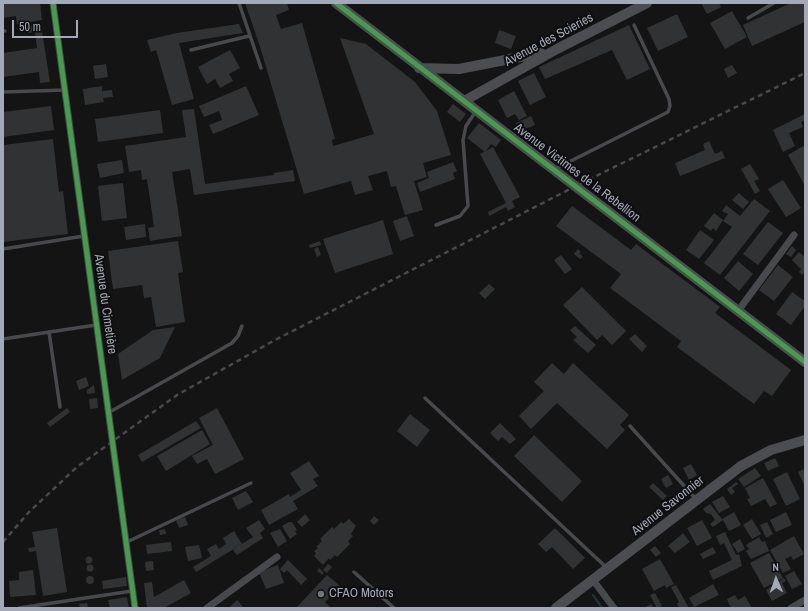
<!DOCTYPE html>
<meta charset="utf-8">
<style>
body{margin:0}
#map{position:relative;width:808px;height:611px;overflow:hidden;background:#141414;font-family:"Archivo Narrow",sans-serif}
canvas{display:block}
.frame{position:absolute;inset:0;border:4px solid #a3a9b6;pointer-events:none}
.north{position:absolute;left:756px;top:559px;width:40px;height:40px;-webkit-text-stroke:3px #0e0e10;paint-order:stroke;rotate:358deg;font-size:11px;font-weight:700;line-height:16px;text-align:center;color:#a3a9b6}
.north::after{content:'';display:block;margin:auto;width:14px;height:18px;background:#a3a9b6;clip-path:polygon(50% 0,100% 100%,50% 72%,0 100%)}
.scale{position:absolute;left:12px;top:20px;width:66px;height:18px;box-sizing:border-box;border:2px solid #a3a9b6;border-top:0;padding-left:5px;font-size:12px;line-height:14px;white-space:nowrap;color:#a3a9b6;-webkit-text-stroke:3px #0e0e10;paint-order:stroke}
</style>
<div id="map">
<canvas width="808" height="611"></canvas>
<div class="frame"></div>
<div class="north">N</div>
<div class="scale">50 m</div>
</div>
<script>
const g = document.querySelector('canvas').getContext('2d');
g.lineJoin = 'round';
function toPath(rows) {
  const path = new Path2D();
  for (const r of rows) {
    if (r.length === 3) {
      path.moveTo(r[0] + r[2], r[1]);
      path.arc(r[0], r[1], r[2], 0, 2 * Math.PI);
      continue;
    }
    path.moveTo(r[0], r[1]);
    for (let i = 2; i < r.length; i += 2) path.lineTo(r[i], r[i + 1]);
  }
  return path;
}
function stroke(path, color, width, dash) {
  g.strokeStyle = color;
  g.lineWidth = width;
  g.lineCap = dash ? 'butt' : 'round';
  g.setLineDash(dash || []);
  g.stroke(path);
}
function paint(path, color) {
  g.fillStyle = color;
  g.fill(path, 'evenodd');
}
function label(font, color, halo, rows, align = 'center') {
  g.font = font + ' "Archivo Narrow",sans-serif';
  g.lineWidth = 4;
  g.setLineDash([]);
  g.textBaseline = 'middle';
  g.strokeStyle = halo;
  g.fillStyle = color;
  for (const [text, x, y, turn = 0] of rows) {
    g.save();
    g.translate(x, y);
    g.rotate((+turn || 0) * Math.PI / 180);
    g.textAlign = isNaN(turn) ? turn : align;
    if (halo) g.strokeText(text, 0, 0);
    g.fillText(text, 0, 0);
    g.restore();
  }
}
stroke(toPath([
 [593,595,602,608]
]), '#262e36', 2.5);
paint(toPath([
 [3,3,40,3,42,20,17,24,16,16,3,18],
 [245,3,287,3,289,10,276,15,281,29,302,23,335,139,332,140,333,146,374,134,340,38,366,44,415,82,437,111,451,155,423,163,427,177,414,181,423,210,405,215,396,186,391,187,387,171,368,176,373,190,355,195,351,181,304,194,260,47],
 [701,3,719,3,721,7,707,14],
 [791,3,805,3,805,22,752,46,743,25],
 [732,11,747,37,725,49,710,23],
 [677,14,688,37,658,51,647,28],
 [239,24,243,33,179,43,194,99,172,105,156,50,151,52,147,40,177,33],
 [41,25,50,82,40,83,39,72,3,77,3,53,37,48,35,32,28,33,27,27],
 [629,25,650,69,627,80,612,50,545,79,539,67],
 [499,30,516,36,511,49,495,43],
 [230,50,240,68,229,74,233,81,220,88,215,79,207,84,198,67],
 [106,64,108,77,95,79,93,66],
 [732,65,737,73,728,78,724,69],
 [534,73,546,97,530,105,518,81],
 [102,86,102,91,112,90,113,97,103,98,104,102,85,105,83,89],
 [246,86,259,115,213,134,209,125,222,120,219,111,204,117,199,106],
 [514,91,527,116,519,120,515,114,507,118,498,100],
 [453,104,466,114,460,122,447,112],
 [51,106,54,130,3,137,3,112],
 [194,109,205,184,274,175,274,173,293,170,295,181,194,195,190,169,172,172,182,236,150,241,148,228,154,227,147,179,142,180,141,170,129,172,125,146,186,137,182,110],
 [160,110,163,133,98,142,95,119],
 [805,114,805,120,801,122,803,127,789,133,795,146,783,152,773,130],
 [531,116,535,125,520,131,516,123],
 [479,123,501,140,496,147,491,144,485,152,467,138],
 [53,139,59,192,63,191,68,234,3,242,3,145],
 [709,141,715,154,722,151,725,158,680,176,675,163,705,150,703,144],
 [803,146,805,149,805,186,788,155],
 [493,147,520,197,512,201,515,207,508,211,506,207,489,216,488,212,506,203,480,154],
 [122,160,124,173,100,178,97,164],
 [453,162,457,171,453,173,455,179,420,192,417,183,429,178,427,172],
 [750,164,759,179,754,181,760,191,755,194,741,169],
 [783,180,801,208,786,217,768,189],
 [123,183,127,218,102,221,98,186],
 [739,193,749,202,743,209,732,200],
 [754,199,770,211,720,275,704,263,732,227,723,221,728,214,722,211,726,205,740,216],
 [572,206,631,250,636,244,720,307,715,313,791,370,772,396,764,391,754,404,677,347,681,341,610,288,621,274,556,226],
 [714,213,723,220,716,231,713,228,711,231,704,226],
 [407,216,414,236,400,241,393,221],
 [383,220,393,254,335,273,323,239],
 [768,222,783,233,758,265,743,254],
 [145,224,146,237,126,240,124,227],
 [700,230,714,240,699,259,686,250],
 [178,241,183,272,178,273,185,322,156,327,151,297,144,298,142,285,113,289,108,251],
 [320,241,321,245,310,248,309,245],
 [792,246,796,250,791,257,786,254],
 [318,247,321,255,317,257,314,249],
 [578,249,581,252,579,253,583,257,580,259,574,254],
 [799,252,805,257,805,272,802,275,799,272,801,269,792,260],
 [561,255,572,269,565,274,554,260],
 [738,261,753,274,739,291,724,278],
 [778,265,793,277,774,301,759,290],
 [489,284,495,289,485,299,479,293],
 [582,287,626,331,612,345,602,335,597,340,563,305],
 [792,292,805,301,805,306,791,325,776,314],
 [575,326,596,345,588,353,573,340,577,337,570,330],
 [175,327,160,358,122,380,118,354,153,330],
 [635,334,647,346,642,352,629,339],
 [552,363,564,374,573,363,629,415,620,425,625,430,607,449,557,403,531,429,519,416,544,391,534,382],
 [86,377,89,386,79,390,76,381],
 [94,385,95,393,87,394,87,390],
 [97,398,98,408,90,409,89,399],
 [67,408,70,412,50,427,47,423],
 [217,408,244,459,215,474,207,459,197,464,192,456,213,445,199,418],
 [410,414,430,430,417,447,397,431],
 [196,421,201,428,142,462,138,455],
 [500,423,516,439,510,444,502,437,498,441,490,433],
 [202,430,210,444,166,471,157,456],
 [534,435,582,481,562,502,514,456],
 [775,458,779,466,768,471,764,463],
 [309,461,319,476,313,479,318,486,293,501,298,509,269,525,261,510,289,494,290,497,301,490,290,473],
 [691,464,697,475,689,480,683,468],
 [755,468,761,476,744,487,738,479],
 [803,469,805,473,805,487,798,472],
 [787,472,800,499,786,506,773,479],
 [668,475,673,484,666,488,661,479],
 [763,478,777,504,770,507,765,499,751,506,747,499,750,498,745,488],
 [736,482,738,484,732,488,735,492,731,495,727,489],
 [653,483,667,496,663,500,649,487],
 [246,491,253,502,238,510,232,498],
 [723,496,730,507,719,513,712,502],
 [710,504,722,519,734,512,741,525,729,531,723,520,713,527,710,524,715,520,711,514,706,513,703,509],
 [786,512,792,525,776,532,770,520],
 [305,514,310,520,302,527,297,522],
 [374,516,379,520,374,525,370,521],
 [185,517,188,525,179,528,176,520],
 [349,519,356,526,351,534,353,536,348,541,350,544,337,557,335,555,330,560,329,558,323,565,314,556,316,553,314,551,318,548,316,547,322,541,320,539,332,527,334,529,341,522,343,524],
 [752,519,761,534,752,539,743,525],
 [259,520,265,529,260,533,263,538,237,555,233,550,237,547,196,572,193,567,211,556,207,549,216,544,219,549,226,544,223,538,234,531,242,544,253,537,246,528],
 [702,520,712,538,697,546,687,528],
 [289,522,292,522,297,530,295,531,297,534,290,539,282,526],
 [767,522,773,534,766,538,760,525],
 [57,528,67,592,43,596,36,551,29,552,28,548,35,547,32,532],
 [555,528,585,558,573,569,552,547,546,552,538,544],
 [165,529,166,534,160,535,159,530],
 [280,529,287,541,278,547,270,533],
 [725,532,736,555,739,554,742,566,713,580,709,571,732,560,724,543,720,545,716,536],
 [683,533,690,542,675,553,668,546],
 [794,536,804,554,793,560,791,556,785,559,791,569,783,573,770,550],
 [759,537,762,542,765,541,769,551,751,559,746,551,749,549,746,545],
 [740,539,745,549,738,553,732,544],
 [171,542,172,551,147,554,146,545],
 [199,545,202,558,188,561,185,547],
 [655,546,661,553,656,557,650,550],
 [713,547,716,553,703,559,700,554],
 [769,553,783,578,764,588,750,563],
 [89,560,3.5],
 [660,559,674,584,666,588,665,585,654,591,642,569],
 [288,560,307,579,301,585,287,570,284,573,280,569],
 [153,561,154,570,146,571,145,562],
 [328,564,332,567,327,573,323,570],
 [90,568,3.5],
 [278,565,284,583,266,589,259,572],
 [319,568,324,573,322,575,317,571],
 [33,570,36,595,10,597,9,581,19,580,19,572],
 [794,571,802,584,792,589,785,576],
 [327,575,340,586,325,602,331,608,296,608],
 [90,580,4],
 [126,577,127,586,103,589,102,581],
 [784,578,786,581,782,583,787,593,772,601,766,590],
 [184,580,191,593,164,608,147,608,144,583,152,582,154,597],
 [713,584,719,595,694,607,689,598],
 [676,585,689,608,679,608,677,604,679,602,671,587],
 [655,593,662,606,657,608,650,595],
 [735,595,738,600,745,596,752,608,731,608,727,599],
 [127,597,129,608,110,608,108,600],
 [237,600,244,608,229,608],
 [87,603,88,608,80,608,79,604],
 [651,604,654,608,644,608]
]), '#313233');
stroke(toPath([
 [239,3,261,68],
 [748,18,774,3],
 [3,31,5,31],
 [191,50,249,36],
 [3,92,65,90],
 [555,169,668,112,670,106,669,99,634,25],
 [436,225,460,216,468,206,463,140,466,126,476,111],
 [3,249,84,236],
 [49,332,60,407],
 [3,339,96,325],
 [425,398,607,568],
 [108,413,232,343,238,336,242,326],
 [630,426,696,499],
 [127,542,251,483],
 [354,572,394,608],
 [19,608,132,591]
]), '#47494d', 3.5);
stroke(toPath([
 [53,3,135,608],
 [738,311,794,235],
 [593,580,614,608],
 [207,608,277,557],
 [791,608,805,600]
]), '#47494d', 7);
stroke(toPath([
 [336,3,805,362],
 [419,68,459,69,541,53],
 [464,101,557,49,647,3],
 [556,608,741,466,771,450,805,440]
]), '#4b4d51', 10);
stroke(toPath([
 [3,542,29,512,77,467,177,395,275,340,576,186,805,73]
]), '#47494c', 2.5, [5, 4]);
stroke(toPath([
 [53,3,135,608],
 [336,3,805,362]
]), '#469c4c', 5);
for (const [x, y, r, color] of [
 [321,594,4,"#71757d"]
]) {
  const dot = new Path2D();
  dot.arc(x, y, r, 0, 2 * Math.PI);
  g.fillStyle = color;
  g.fill(dot);
  stroke(dot, '#0e0e10', 1.5);
}
label('13px', '#a3a9b6', '#0e0e10', [
 ["Avenue des Scieries",549,40,-28],
 ["Avenue Victimes de la Rebellion",577,173,37],
 ["Avenue du Cimetière",105,304,82],
 ["Avenue Savonnier",668,506,-38]
]);
label('13px', '#a3a9b6', '#0e0e10', [
 ["CFAO Motors",329,594]
], 'left');
</script>
